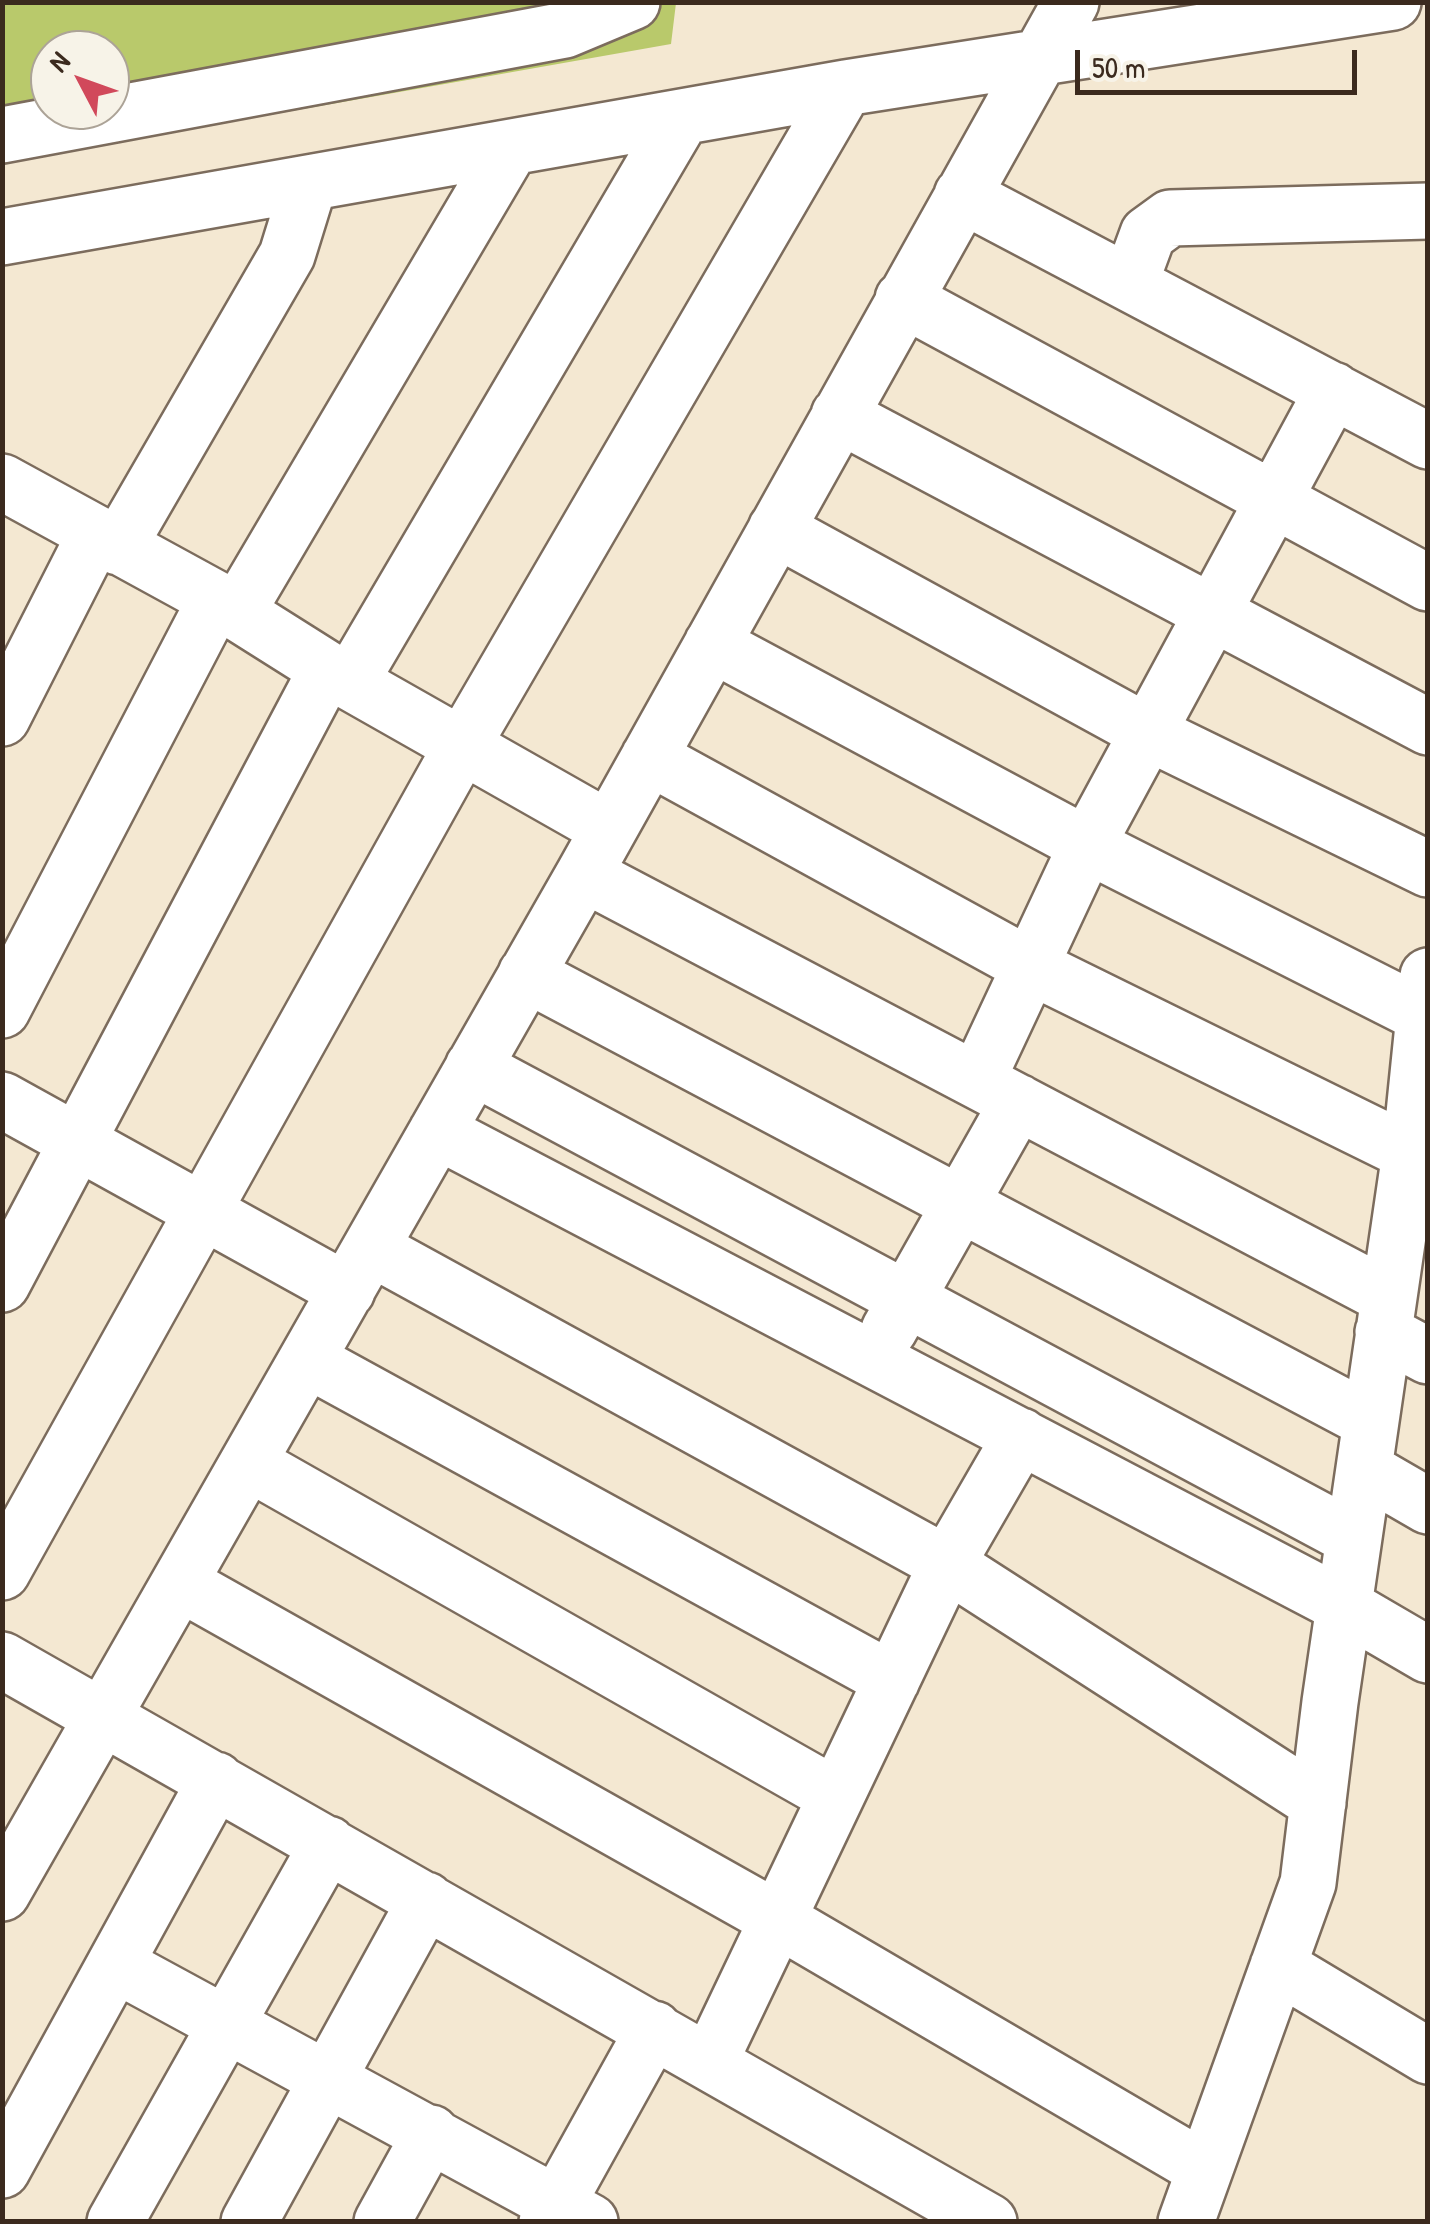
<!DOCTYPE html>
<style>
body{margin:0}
#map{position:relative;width:1430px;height:2224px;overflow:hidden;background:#f4e8d2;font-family:"Patrick Hand",sans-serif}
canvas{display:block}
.frame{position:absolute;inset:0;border:5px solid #3b2a1e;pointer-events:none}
.north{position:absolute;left:30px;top:30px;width:100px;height:100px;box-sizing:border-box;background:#f7f3e8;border:2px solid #aca397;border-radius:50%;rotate:311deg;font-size:28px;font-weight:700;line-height:40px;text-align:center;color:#3b2a1e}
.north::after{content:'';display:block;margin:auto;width:35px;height:45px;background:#d1495b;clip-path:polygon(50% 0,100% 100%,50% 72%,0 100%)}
.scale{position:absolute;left:1075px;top:50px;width:282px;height:45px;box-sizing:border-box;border:5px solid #3b2a1e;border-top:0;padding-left:12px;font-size:30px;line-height:35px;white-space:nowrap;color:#3b2a1e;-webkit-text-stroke:8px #f7f3e8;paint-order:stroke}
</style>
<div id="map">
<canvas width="1430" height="2224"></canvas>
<div class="frame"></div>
<div class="north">N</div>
<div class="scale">50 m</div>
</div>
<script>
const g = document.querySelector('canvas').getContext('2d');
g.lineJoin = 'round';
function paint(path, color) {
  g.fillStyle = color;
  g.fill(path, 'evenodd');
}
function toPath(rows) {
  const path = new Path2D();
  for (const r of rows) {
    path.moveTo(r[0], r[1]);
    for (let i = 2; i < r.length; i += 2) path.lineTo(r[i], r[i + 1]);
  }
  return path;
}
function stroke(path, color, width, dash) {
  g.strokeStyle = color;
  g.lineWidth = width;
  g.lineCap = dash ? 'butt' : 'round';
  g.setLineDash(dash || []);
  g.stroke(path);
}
paint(toPath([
 [3,3,676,3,671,44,3,162],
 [50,50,110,50,110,110,50,110]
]), '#b9c96b');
const minor = toPath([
 [2,135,565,30,632,2],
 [962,195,1428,441],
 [2,237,845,88,1393,2],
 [1130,283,1148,234,1170,218,1428,211],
 [903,299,1428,583],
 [839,415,1428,727],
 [2,482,216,599,327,669,609,829],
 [776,529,1147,732,1428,869],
 [118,547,287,255,309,184],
 [237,612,510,149],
 [712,644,1087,845,1423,1015],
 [350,682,681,119],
 [2,718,95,535],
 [649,757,1030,966,1410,1153],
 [584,874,1388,1297],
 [526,974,1370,1421],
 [2,1010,216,599],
 [473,1067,1353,1538],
 [977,1080,1087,845,1333,390],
 [2,1100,347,1291],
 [437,1131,1344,1606,1428,1655],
 [371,1248,947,1564,1318,1803],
 [2,1284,327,669],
 [889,1330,1018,1102],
 [1383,1332,1428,1356],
 [308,1360,892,1680],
 [249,1463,836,1796],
 [1364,1469,1428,1506],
 [2,1572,462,746,845,88],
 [180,1583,777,1919,1204,2169],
 [2,1660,989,2222],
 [2,1893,584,874,1071,2],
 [115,1964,590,2222],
 [1278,1966,1428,2056],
 [710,2061,947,1564,1021,1436],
 [2,2170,216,1780],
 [115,2222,328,1844],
 [249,2222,426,1900],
 [382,2222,431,2133],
 [547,2222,654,2029],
 [1186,2222,1308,1883,1330,1702,1410,1153,1428,976]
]);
stroke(minor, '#7c6c5d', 60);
stroke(minor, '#fff', 55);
</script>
